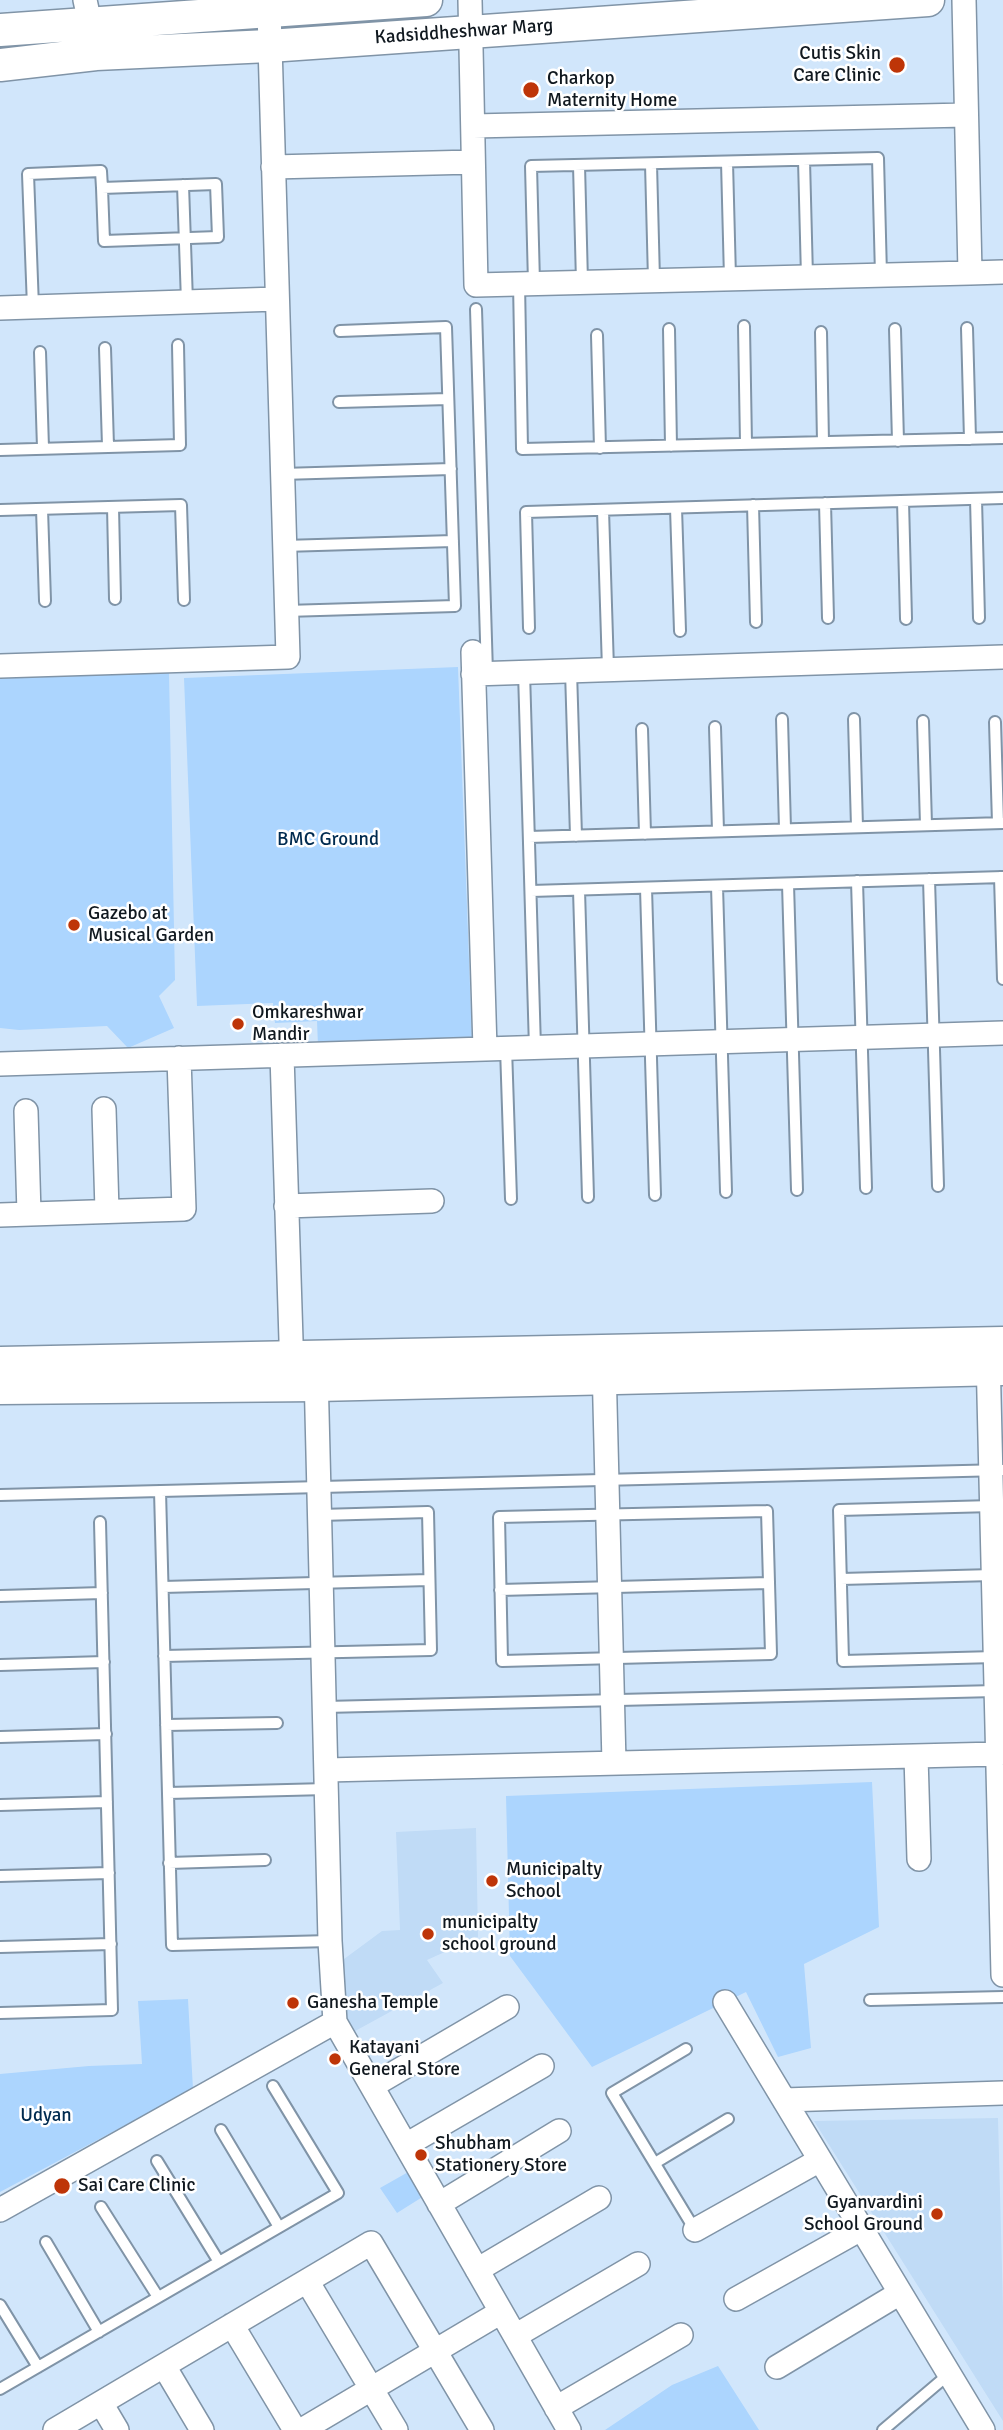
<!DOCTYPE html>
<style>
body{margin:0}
canvas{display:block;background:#d1e6fb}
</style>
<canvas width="1003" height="2430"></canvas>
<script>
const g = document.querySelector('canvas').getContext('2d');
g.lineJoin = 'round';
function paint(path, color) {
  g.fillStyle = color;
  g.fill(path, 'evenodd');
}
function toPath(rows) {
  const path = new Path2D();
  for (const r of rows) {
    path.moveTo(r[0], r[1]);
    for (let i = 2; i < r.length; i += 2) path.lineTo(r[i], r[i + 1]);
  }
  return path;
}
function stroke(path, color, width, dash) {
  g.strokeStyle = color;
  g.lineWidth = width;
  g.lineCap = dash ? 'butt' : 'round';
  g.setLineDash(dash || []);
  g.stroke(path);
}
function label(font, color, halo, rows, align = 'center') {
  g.font = font + ' Signika,sans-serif';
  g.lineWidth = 5;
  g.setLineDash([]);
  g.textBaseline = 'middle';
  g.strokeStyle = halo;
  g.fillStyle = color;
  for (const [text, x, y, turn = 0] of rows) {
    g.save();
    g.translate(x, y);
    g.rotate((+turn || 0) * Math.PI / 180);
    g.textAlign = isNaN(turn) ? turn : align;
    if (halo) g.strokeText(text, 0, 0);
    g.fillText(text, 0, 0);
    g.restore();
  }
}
paint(toPath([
 [476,1828,478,1937,427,1960,443,1983,346,2036,340,1962,382,1931,400,1930,396,1832],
 [998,2118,1003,2308,1003,2421,814,2121]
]), '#c0dbf6');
paint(toPath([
 [458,667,472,1040,318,1046,317,1021,275,1023,273,1003,197,1006,184,678],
 [169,672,175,980,159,996,174,1028,128,1048,107,1026,19,1030,0,1028,0,673],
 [872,1782,879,1927,804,1964,811,2048,778,2057,746,1992,592,2067,510,1956,506,1796],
 [188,1999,193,2089,0,2192,0,2074,89,2066,142,2064,138,2001],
 [410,2171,424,2196,397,2213,380,2188],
 [718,2366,759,2430,605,2430,672,2385]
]), '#acd5fe');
const lane = toPath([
 [804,160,807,277],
 [727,162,730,278],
 [651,164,654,280],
 [579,165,582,282],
 [183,185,187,302],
 [519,283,522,449,1003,438],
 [534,283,531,166,878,158,881,275],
 [33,307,28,174,101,171,102,188,104,241,218,237,216,184,102,188],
 [476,309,487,673],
 [744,326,746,444],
 [967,328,970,439],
 [669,329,671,446],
 [895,329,898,441],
 [821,332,823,442],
 [597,335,600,448],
 [105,348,108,446],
 [40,352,43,448],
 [339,402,448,399],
 [0,450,180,445,178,345],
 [282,474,451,469],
 [976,499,979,618],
 [903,501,906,619],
 [825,503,828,618],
 [753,505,756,622],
 [113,507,115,599],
 [676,508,680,631],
 [42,509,45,601],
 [0,510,181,505,184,600],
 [603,510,608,669],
 [284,546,453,541],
 [286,611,455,606,446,327,340,331],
 [529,628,526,512,1003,498],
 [571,671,576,836],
 [524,672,535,1048],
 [782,719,785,829],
 [854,719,857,827],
 [923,721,926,825],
 [995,722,998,823],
 [715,727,718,831],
 [642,729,645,834],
 [529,837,1003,823],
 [1000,877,1003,979],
 [929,879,938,1186],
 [857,881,866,1188],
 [788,884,797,1190],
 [717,886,726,1192],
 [646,888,655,1195],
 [579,890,588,1197],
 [531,891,1003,877],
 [506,1048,511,1199],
 [160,1491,172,1945,330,1941],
 [0,1495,1003,1470],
 [993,1506,839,1510,843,1661,995,1657],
 [767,1511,771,1654,502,1661,499,1517,767,1511],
 [841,1579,993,1575],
 [163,1587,429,1580],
 [500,1590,769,1583],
 [0,1596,102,1593],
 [164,1656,431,1650,428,1512,320,1515],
 [0,1665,104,1662],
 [325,1707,996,1691],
 [166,1725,277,1723],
 [0,1737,106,1734],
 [168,1793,327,1789],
 [0,1805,107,1802],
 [169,1863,265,1860],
 [0,1876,109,1873],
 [0,1947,111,1944],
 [870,2000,1003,1997],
 [0,2013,112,2010,100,1522],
 [686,2049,612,2093,695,2230],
 [221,2130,279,2227],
 [157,2161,219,2262],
 [655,2163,728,2119],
 [101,2207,158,2297],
 [46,2242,99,2332],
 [0,2305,38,2367],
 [0,2389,338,2193,273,2086],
 [883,2430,949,2374]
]);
const street = toPath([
 [85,0,93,38],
 [470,0,476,285,970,273,964,0],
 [473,126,966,115],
 [273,167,473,162],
 [970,273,1003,272],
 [0,308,277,299],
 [473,652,485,1049],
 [0,666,288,657,269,11],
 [473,674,1003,657],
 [282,1055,292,1372],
 [0,1064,1003,1033],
 [104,1109,107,1211],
 [26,1111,29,1214],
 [286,1206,432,1201],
 [0,1215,184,1209,179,1058],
 [988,1355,1003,1975],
 [604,1364,614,1763],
 [316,1372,330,1941,335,2022,569,2430],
 [916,1756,919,1859],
 [326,1770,998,1754],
 [725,2002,983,2430],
 [372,2086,507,2007],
 [784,2100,1003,2093],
 [406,2145,542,2066],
 [439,2204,559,2131],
 [0,2210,335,2022],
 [695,2230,820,2160],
 [477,2270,599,2198],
 [307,2281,396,2430],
 [736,2299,861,2229],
 [232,2325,295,2430],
 [515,2336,638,2264],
 [164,2366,202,2430],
 [777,2367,900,2293],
 [101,2403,117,2430],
 [556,2408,681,2335],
 [55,2430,371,2243,482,2430],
 [302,2430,501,2312]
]);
const secondary = toPath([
 [0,30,426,0],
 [0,65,96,54,269,46,928,0],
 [0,1363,1003,1343],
 [0,1388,317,1385,1003,1369]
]);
stroke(lane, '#8094a7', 14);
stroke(street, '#8094a7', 26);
stroke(secondary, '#8094a7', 35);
stroke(lane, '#fff', 10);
stroke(street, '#fff', 23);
stroke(secondary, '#fff', 32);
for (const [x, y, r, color] of [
 [897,65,9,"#be3508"],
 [531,90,9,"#be3508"],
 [74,925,7,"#be3508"],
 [238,1024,7,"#be3508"],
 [492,1881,7,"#be3508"],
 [428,1934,7,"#be3508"],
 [293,2003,7,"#be3508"],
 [335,2059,7,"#be3508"],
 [421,2155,7,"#be3508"],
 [62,2186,9,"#be3508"],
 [937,2214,7,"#be3508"]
]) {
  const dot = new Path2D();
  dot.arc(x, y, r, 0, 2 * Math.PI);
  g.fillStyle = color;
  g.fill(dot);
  stroke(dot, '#fff', 2.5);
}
label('19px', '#10181f', '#fff', [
 ["Kadsiddheshwar Marg",464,32,-4]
]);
label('19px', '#10181f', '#fff', [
 ["Cutis Skin",881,54,"right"],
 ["Care Clinic",881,76,"right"],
 ["Charkop",547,79],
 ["Maternity Home",547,101],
 ["Gazebo at",88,914],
 ["Musical Garden",88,936],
 ["Omkareshwar",252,1013],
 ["Mandir",252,1035],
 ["Municipalty",506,1870],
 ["School",506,1892],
 ["municipalty",442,1923],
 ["school ground",442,1945],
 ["Ganesha Temple",307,2003],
 ["Katayani",349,2048],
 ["General Store",349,2070],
 ["Shubham",435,2144],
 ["Stationery Store",435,2166],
 ["Sai Care Clinic",78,2186],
 ["Gyanvardini",923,2203,"right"],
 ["School Ground",923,2225,"right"]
], 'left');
label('19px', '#002b50', '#fff', [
 ["BMC Ground",328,840],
 ["Udyan",46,2116]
]);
</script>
